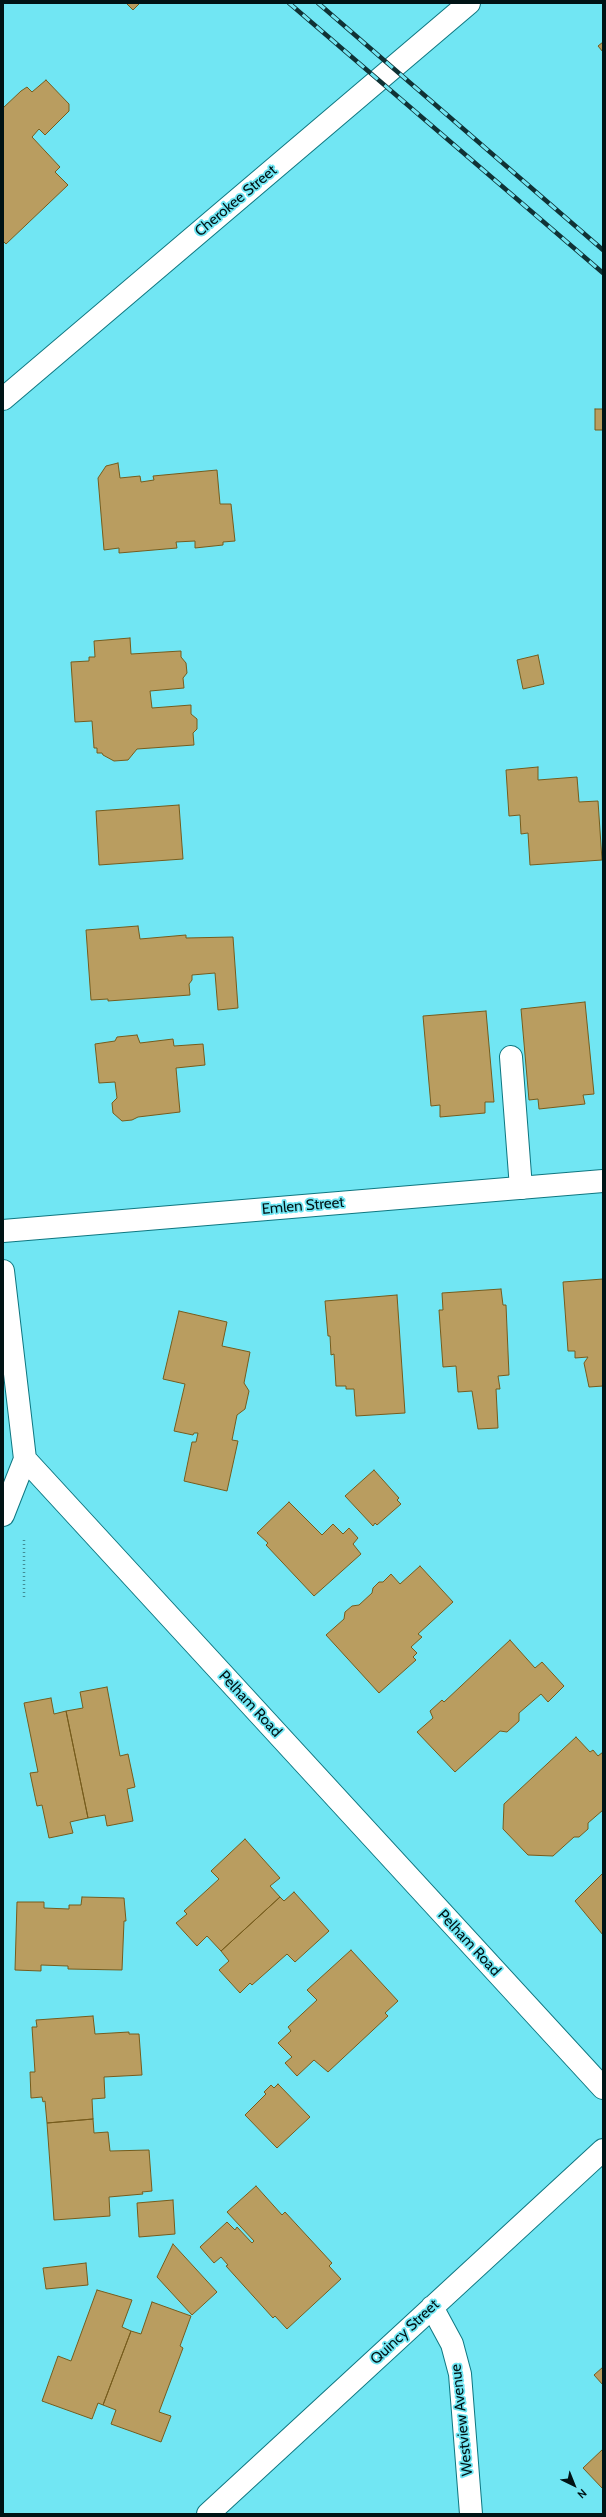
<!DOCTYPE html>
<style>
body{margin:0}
#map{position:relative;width:606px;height:2517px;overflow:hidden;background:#71e6f3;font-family:Cabin,sans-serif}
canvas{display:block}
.frame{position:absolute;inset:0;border:4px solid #001315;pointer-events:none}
.north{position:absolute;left:554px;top:2465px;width:40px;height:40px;-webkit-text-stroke:3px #71e6f3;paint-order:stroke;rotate:137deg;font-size:11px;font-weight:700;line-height:16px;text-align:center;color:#001315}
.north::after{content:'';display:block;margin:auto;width:14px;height:18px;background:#001315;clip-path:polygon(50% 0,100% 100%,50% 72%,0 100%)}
</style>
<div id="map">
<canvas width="606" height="2517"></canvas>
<div class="frame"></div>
<div class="north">N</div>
</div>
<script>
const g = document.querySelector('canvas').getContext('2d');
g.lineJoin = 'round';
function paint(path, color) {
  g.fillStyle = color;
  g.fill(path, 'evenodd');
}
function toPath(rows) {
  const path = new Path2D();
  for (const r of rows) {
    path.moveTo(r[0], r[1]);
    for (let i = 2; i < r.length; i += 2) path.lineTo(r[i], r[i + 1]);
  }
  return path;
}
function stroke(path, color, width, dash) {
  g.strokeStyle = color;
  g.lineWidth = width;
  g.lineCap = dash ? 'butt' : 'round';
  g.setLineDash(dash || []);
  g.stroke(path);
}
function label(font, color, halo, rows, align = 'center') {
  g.font = font + ' Cabin,sans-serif';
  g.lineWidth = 3.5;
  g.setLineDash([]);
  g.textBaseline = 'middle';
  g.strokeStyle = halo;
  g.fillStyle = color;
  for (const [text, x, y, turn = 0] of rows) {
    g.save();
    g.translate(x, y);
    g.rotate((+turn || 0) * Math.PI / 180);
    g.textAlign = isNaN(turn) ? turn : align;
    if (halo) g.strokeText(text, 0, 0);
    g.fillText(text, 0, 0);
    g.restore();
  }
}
const building = toPath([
 [126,3,140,3,133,10,126,3],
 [603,42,603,52,598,46,603,42],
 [46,80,69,104,69,111,45,135,39,129,32,137,60,167,55,172,68,185,6,244,3,241,3,108,21,91,27,87,32,92,46,80],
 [595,409,603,409,603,430,595,430,595,409],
 [118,463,120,478,140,476,141,482,154,480,153,476,217,470,220,504,231,504,235,541,223,542,223,545,195,548,195,541,176,542,177,548,119,553,119,548,104,550,98,478,106,466,118,463],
 [130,638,131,654,181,651,181,657,186,663,187,673,183,678,184,688,150,691,152,708,191,705,191,714,197,719,197,729,193,733,194,745,137,749,128,760,114,761,103,755,102,753,97,753,97,748,94,748,92,721,75,722,71,662,89,661,89,657,95,657,94,641,130,638],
 [538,655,544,684,523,689,517,660,538,655],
 [538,767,538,780,577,777,579,802,598,801,602,860,530,865,528,833,521,834,520,815,509,816,506,770,538,767],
 [179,805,183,859,99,865,96,811,179,805],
 [138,926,140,939,186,935,186,938,233,937,238,1008,218,1010,215,973,192,975,192,980,189,984,190,995,108,1001,108,999,91,1000,86,930,138,926],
 [585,1002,594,1094,583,1095,585,1104,539,1109,538,1099,529,1100,521,1009,585,1002],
 [486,1011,494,1102,485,1102,485,1113,440,1117,440,1105,431,1106,423,1016,486,1011],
 [137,1035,140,1043,173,1039,174,1046,203,1044,205,1065,176,1068,180,1112,138,1117,132,1120,122,1121,113,1113,112,1103,117,1098,115,1082,99,1083,95,1044,115,1041,117,1037,137,1035],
 [603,1279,603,1386,589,1387,584,1363,588,1357,575,1358,575,1351,568,1351,563,1282,603,1279],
 [501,1289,503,1305,506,1305,509,1375,498,1376,500,1389,496,1389,498,1428,478,1429,472,1391,458,1392,456,1366,443,1367,439,1310,443,1310,442,1293,501,1289],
 [397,1295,405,1413,356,1416,354,1389,346,1389,346,1386,336,1386,334,1354,331,1355,330,1336,328,1336,325,1301,397,1295],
 [179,1311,227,1322,222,1346,250,1352,244,1383,249,1391,245,1409,237,1415,232,1440,238,1441,227,1491,184,1481,192,1442,196,1442,198,1433,194,1433,193,1435,174,1431,185,1384,163,1379,179,1311],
 [374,1470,399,1498,397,1500,401,1504,377,1525,375,1523,373,1526,345,1496,374,1470],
 [289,1502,322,1535,333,1524,343,1534,349,1528,358,1538,353,1544,361,1554,314,1596,266,1545,268,1543,257,1533,289,1502],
 [420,1566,453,1602,418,1634,422,1637,411,1647,417,1653,413,1657,416,1660,379,1693,326,1635,344,1619,345,1612,352,1606,359,1605,372,1593,373,1588,379,1582,383,1582,391,1574,400,1584,420,1566],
 [510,1640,535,1668,542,1662,564,1686,548,1702,541,1694,519,1713,519,1721,507,1732,500,1731,455,1772,417,1732,433,1718,430,1711,442,1700,444,1702,510,1640],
 [107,1687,120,1756,128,1754,135,1787,127,1789,133,1821,107,1826,105,1815,88,1818,66,1711,83,1708,80,1692,107,1687],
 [51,1698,54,1714,66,1711,88,1818,70,1822,73,1833,49,1838,42,1805,37,1806,30,1773,38,1772,24,1703,51,1698],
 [576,1737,590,1752,593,1750,598,1756,603,1752,603,1810,588,1823,588,1829,579,1837,574,1837,553,1856,528,1855,503,1829,504,1804,576,1737],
 [245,1839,280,1878,270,1886,280,1897,221,1951,207,1936,197,1946,176,1923,187,1914,184,1911,219,1879,211,1871,245,1839],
 [603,1873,603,1935,575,1901,603,1873],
 [294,1892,329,1931,295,1962,287,1954,252,1985,250,1983,240,1993,219,1970,229,1961,221,1951,280,1897,284,1901,294,1892],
 [82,1897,124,1898,126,1921,124,1921,122,1970,68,1969,68,1966,41,1965,41,1971,15,1970,17,1902,44,1902,44,1908,69,1909,69,1905,81,1905,82,1897],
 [351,1950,398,2001,385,2013,388,2016,328,2072,314,2060,297,2076,285,2063,292,2057,278,2043,291,2031,288,2027,317,2000,307,1990,351,1950],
 [93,2016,95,2034,129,2032,129,2034,139,2034,142,2075,104,2077,105,2098,92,2099,93,2119,47,2123,45,2101,43,2102,42,2097,31,2098,30,2072,35,2072,32,2027,37,2027,36,2020,93,2016],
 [278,2084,310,2117,277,2148,245,2115,266,2094,264,2092,271,2085,274,2088,278,2084],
 [93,2119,94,2133,108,2132,110,2151,149,2150,152,2191,142,2192,143,2194,109,2197,110,2216,54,2220,47,2123,93,2119],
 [256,2186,282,2215,285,2212,332,2263,329,2266,341,2279,287,2329,275,2316,273,2318,226,2266,228,2265,221,2257,214,2263,200,2247,227,2222,235,2230,237,2227,252,2243,254,2241,227,2212,256,2186],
 [173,2200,175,2234,139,2237,137,2203,173,2200],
 [173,2244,217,2292,192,2315,157,2277,173,2244],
 [86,2263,88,2285,46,2289,43,2268,86,2263],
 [97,2290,132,2300,122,2327,131,2331,103,2405,98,2403,92,2419,42,2401,58,2356,71,2361,97,2290],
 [152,2302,191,2316,180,2346,183,2348,159,2412,171,2416,161,2442,111,2424,116,2410,103,2405,131,2331,141,2334,152,2302],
 [603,2367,603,2385,594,2375,603,2367],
 [603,2449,603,2489,583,2468,603,2449]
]);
paint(building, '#b99d60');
stroke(building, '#765c1d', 1);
const lane = toPath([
 [511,1057,521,1188]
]);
const street = toPath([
 [3,399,469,3],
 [3,1231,603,1181],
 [3,1271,25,1459,603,2088],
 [3,1515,25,1459],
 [432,2307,452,2344,460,2374,471,2514],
 [208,2514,603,2150]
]);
stroke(lane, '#0f7781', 24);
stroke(street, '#0f7781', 24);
stroke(toPath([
 [24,1597,24,1538]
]), '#418d95', 2.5, [1, 3]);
stroke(lane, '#fff', 22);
stroke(street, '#fff', 22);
const rail = toPath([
 [289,3,603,273],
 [318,3,603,250]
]);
stroke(rail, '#103235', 4.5);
stroke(rail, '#71e6f3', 3, [9]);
label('15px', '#001315', '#71e6f3', [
 ["Cherokee Street",236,201,-40],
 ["Emlen Street",303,1206,-5],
 ["Pelham Road",250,1704,47],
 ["Pelham Road",469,1943,47],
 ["Quincy Street",405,2332,-43],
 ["Westview Avenue",462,2420,-96]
]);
</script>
